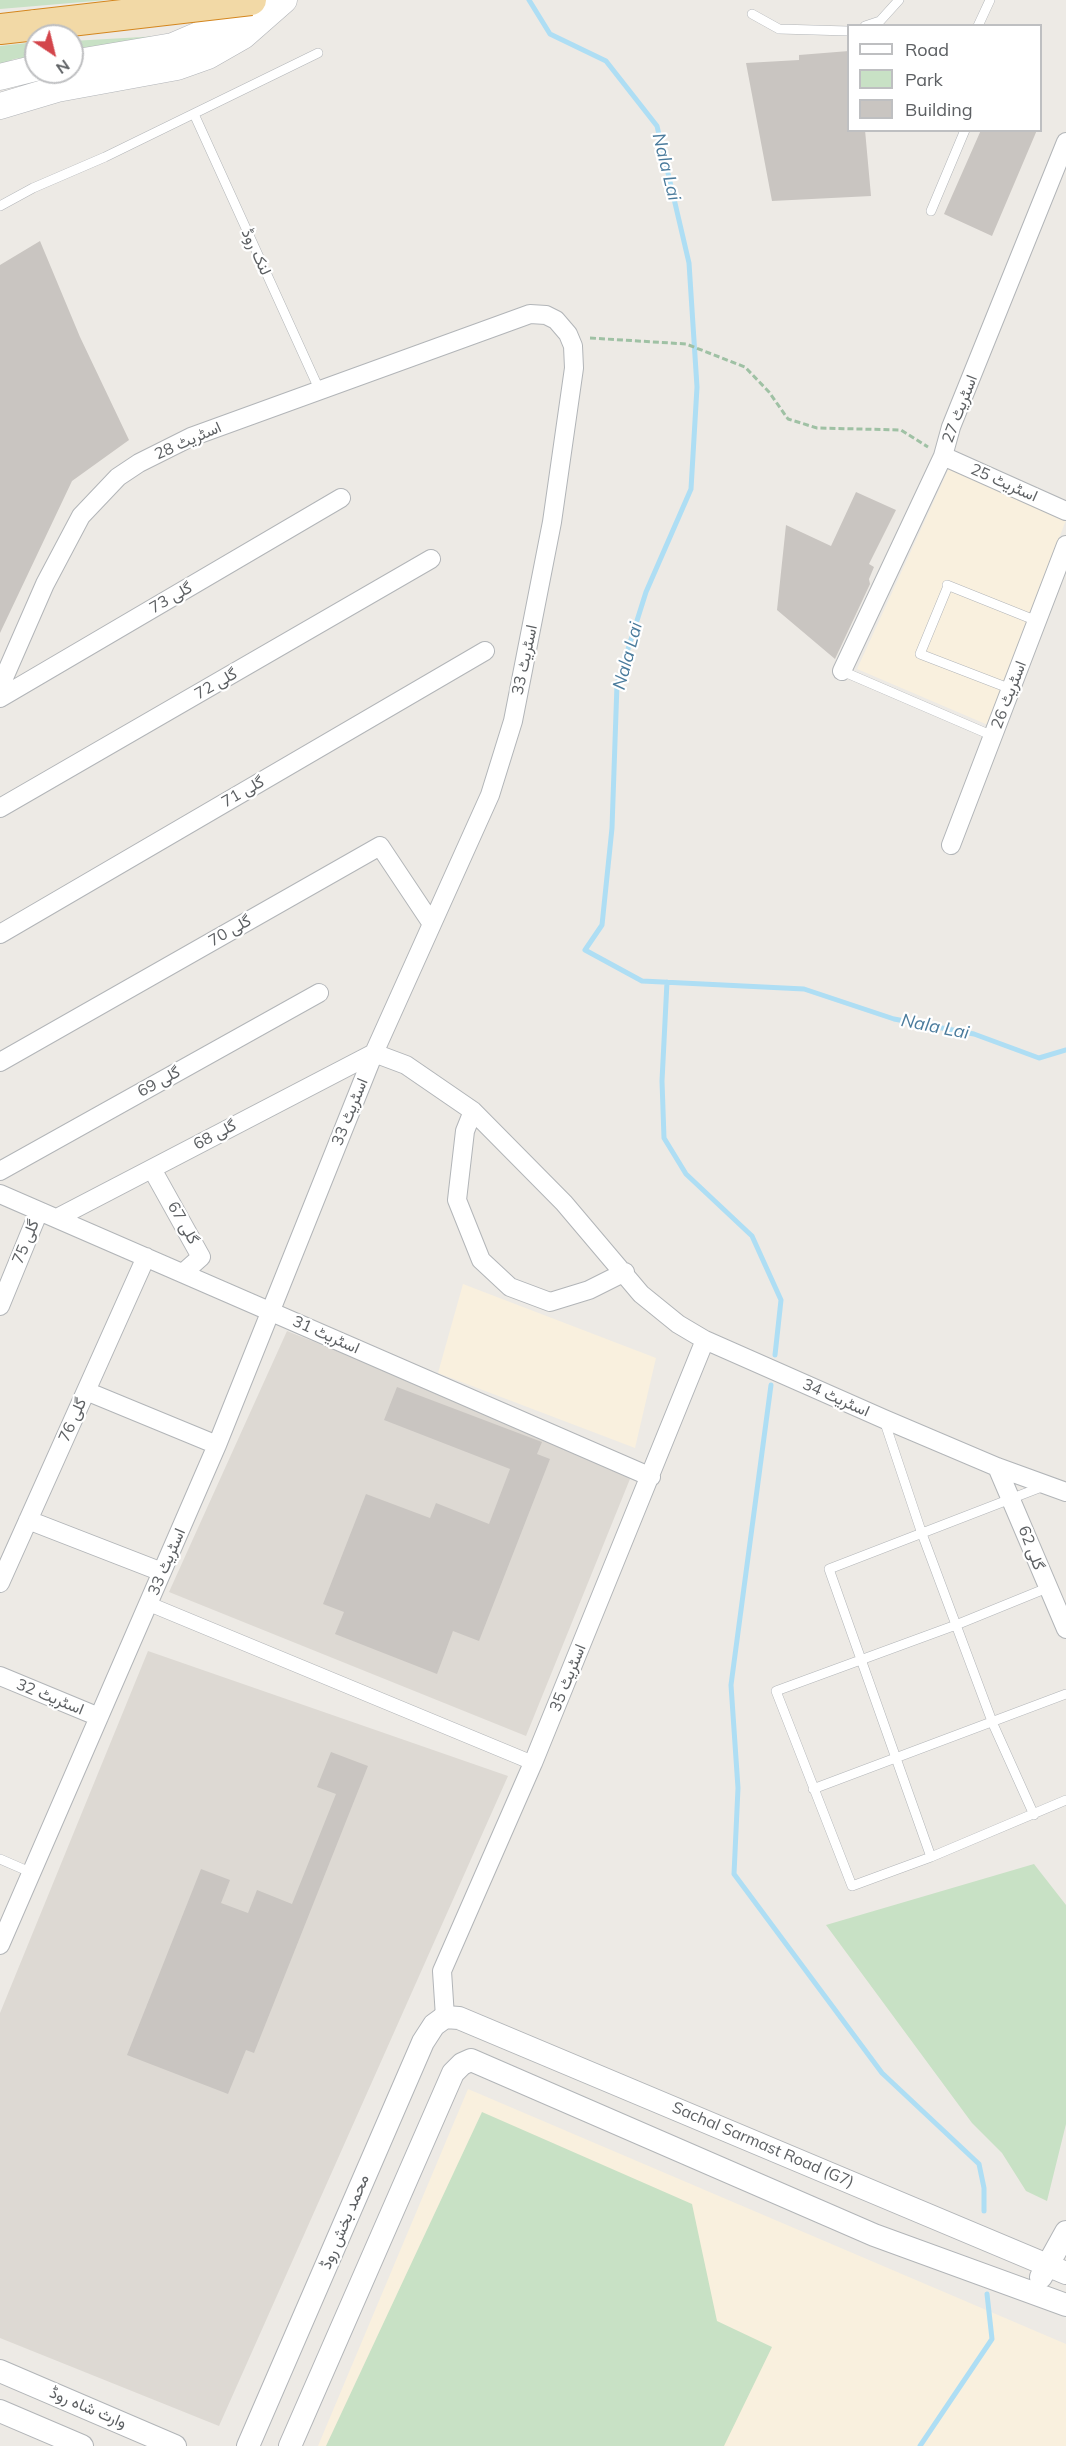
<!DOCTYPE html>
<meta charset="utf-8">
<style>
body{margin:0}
#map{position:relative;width:1066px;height:2446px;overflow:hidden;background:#edeae5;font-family:Mulish,sans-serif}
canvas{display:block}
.legend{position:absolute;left:847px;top:24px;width:195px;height:108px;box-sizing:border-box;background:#fff;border:2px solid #bebfc1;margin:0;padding:8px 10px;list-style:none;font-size:18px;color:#5d6063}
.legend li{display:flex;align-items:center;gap:12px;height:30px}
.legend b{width:30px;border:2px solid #bebfc1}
.north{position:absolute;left:24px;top:24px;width:60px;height:60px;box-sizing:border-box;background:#fff;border:2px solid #bebfc1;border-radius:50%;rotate:145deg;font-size:16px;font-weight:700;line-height:24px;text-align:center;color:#5d6063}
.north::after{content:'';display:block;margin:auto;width:21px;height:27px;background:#d3454b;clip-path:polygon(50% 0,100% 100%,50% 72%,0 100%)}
</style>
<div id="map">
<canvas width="1066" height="2446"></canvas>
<ul class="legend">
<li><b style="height:8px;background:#fff"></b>Road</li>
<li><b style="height:16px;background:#c8e1c5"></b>Park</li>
<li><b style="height:16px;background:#c9c5c1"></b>Building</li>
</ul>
<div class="north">N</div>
</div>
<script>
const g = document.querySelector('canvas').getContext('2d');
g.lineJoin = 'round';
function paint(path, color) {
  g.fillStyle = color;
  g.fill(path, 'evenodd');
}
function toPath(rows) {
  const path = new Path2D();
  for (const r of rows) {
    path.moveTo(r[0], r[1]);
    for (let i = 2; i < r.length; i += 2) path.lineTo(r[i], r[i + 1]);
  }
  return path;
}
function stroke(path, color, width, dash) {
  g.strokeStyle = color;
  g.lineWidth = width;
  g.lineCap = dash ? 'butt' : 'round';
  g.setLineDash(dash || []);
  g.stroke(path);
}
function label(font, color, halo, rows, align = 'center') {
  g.font = font + ' Mulish,Vazirmatn,sans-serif';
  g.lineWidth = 4.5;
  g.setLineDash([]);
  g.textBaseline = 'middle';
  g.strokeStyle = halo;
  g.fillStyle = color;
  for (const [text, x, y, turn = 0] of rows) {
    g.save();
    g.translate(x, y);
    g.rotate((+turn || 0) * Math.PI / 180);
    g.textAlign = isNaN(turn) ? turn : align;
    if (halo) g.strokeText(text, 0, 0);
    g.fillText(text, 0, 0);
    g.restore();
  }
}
paint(toPath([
 [949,468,1066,520,988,725,857,669],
 [463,1284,656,1358,635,1448,438,1373],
 [468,2089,1066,2344,1066,2446,318,2446]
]), '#f9f0de');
paint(toPath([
 [287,1331,634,1469,526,1736,169,1592],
 [148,1651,508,1776,219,2426,0,2338,0,2013]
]), '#ddd9d3');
paint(toPath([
 [0,0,107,0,0,9],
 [177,35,72,50,72,41],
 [36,42,36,56,14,59,0,65,0,46],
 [1034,1864,1066,1905,1066,2124,1047,2201,1026,2191,1002,2153,972,2123,826,1925],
 [482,2112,692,2204,717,2321,772,2347,724,2446,326,2446]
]), '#c8e1c5');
stroke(toPath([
 [529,0,550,34,606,61,657,126,689,263,697,387,691,489,646,592,617,684,612,828,602,925,585,950,642,981,804,989,894,1019,974,1034,1039,1058,1066,1050],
 [667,982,662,1081,664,1138,686,1174,752,1236,781,1300,775,1355],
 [771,1385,731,1685,738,1788,734,1874,882,2073,979,2164,984,2188,984,2211],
 [920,2446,992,2339,987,2294]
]), '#aedef4', 5);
paint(toPath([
 [849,51,849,130,865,130,871,196,772,201,746,63,799,60,799,55],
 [981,130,1037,130,992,236,944,214],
 [40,241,80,337,129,440,72,481,0,633,0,265],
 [856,492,896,510,869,564,874,567,869,579,870,584,835,659,777,610,786,525,831,546],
 [397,1387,542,1442,537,1454,550,1459,479,1641,453,1631,437,1674,335,1634,344,1612,323,1604,366,1494,430,1518,436,1503,489,1524,510,1469,384,1420],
 [331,1752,368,1766,254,2053,246,2050,228,2094,127,2055,201,1869,230,1880,221,1903,248,1913,257,1890,292,1904,336,1794,317,1787]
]), '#c9c5c1');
const service = toPath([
 [752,14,779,29,848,31],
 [865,26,880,21,899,0],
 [978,26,990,0],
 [194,114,319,389],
 [0,206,33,188,105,157,318,53],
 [931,211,965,130],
 [947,585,1037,621],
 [948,586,920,654,1011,689],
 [842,671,993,736],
 [884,1420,921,1531,993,1724,1034,1815],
 [1047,1588,956,1625,776,1691,852,1886,931,1857,1066,1800],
 [813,1789,1066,1694],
 [931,1857,829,1569,1044,1486],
 [0,1859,30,1872]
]);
const pedestrian = toPath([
 [149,1604,533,1763]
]);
const minor = toPath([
 [943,456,1066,511],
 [842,671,943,456,951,427,1066,142],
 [0,687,45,584,81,516,118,477,139,463,191,437,530,314,546,315,556,320,568,334,573,346,574,368,552,522,513,721,490,795,374,1053,217,1445,0,1945],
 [0,698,341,498],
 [0,808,431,559],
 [951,845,1066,545],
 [0,934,485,651],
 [0,1062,380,846,432,924],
 [473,1111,465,1131,457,1200,481,1260,510,1287,550,1302,589,1290,625,1272],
 [152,1169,201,1257,183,1273],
 [0,1171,319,993],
 [0,1194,651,1477],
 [57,1218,374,1053,406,1065,473,1111,564,1203,641,1294,678,1324,705,1340,884,1419,997,1467,1066,1492],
 [0,1306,39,1211],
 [86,1391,217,1445],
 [997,1467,1066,1629],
 [28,1520,162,1572],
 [0,1583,146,1257],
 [0,1676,99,1717],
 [445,2017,442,1971,533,1763,705,1340]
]);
const tertiary = toPath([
 [1041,2277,1066,2232],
 [0,2371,175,2446],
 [0,2411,82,2446],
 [248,2446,423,2042,434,2025,445,2017,459,2018,1066,2273],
 [290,2446,453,2073,462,2064,471,2060,874,2235,1066,2305]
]);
const secondary = toPath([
 [72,63,173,46,201,34,250,0],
 [0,77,36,68],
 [0,106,57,89,177,67,208,56,243,36,284,0]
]);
const trunk = toPath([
 [0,29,36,25]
]);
stroke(service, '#b2b5b8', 10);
stroke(pedestrian, '#b2b5b8', 15);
stroke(minor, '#b2b5b8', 20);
stroke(tertiary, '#b2b5b8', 24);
stroke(secondary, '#b1b4b8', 27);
stroke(trunk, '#d4861e', 32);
stroke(toPath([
 [590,338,686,344,745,367,769,392,788,419,817,428,901,430,928,447]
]), '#9fc1a4', 3, [6, 3]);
stroke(service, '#fff', 9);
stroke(pedestrian, '#fff', 14);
stroke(minor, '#fff', 18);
stroke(tertiary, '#fff', 22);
stroke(secondary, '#fff', 26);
stroke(trunk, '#f2d9a6', 30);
const trunkBridge = toPath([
 [36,25,251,0]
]);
stroke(trunkBridge, '#d4861e', 32, []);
stroke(trunkBridge, '#f2d9a6', 30);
label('16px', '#5d6063', '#fff', [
 ["لنک روڈ",256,252,65],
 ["اسٹریٹ 27",960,409,-69],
 ["اسٹریٹ 28",188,441,-24],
 ["اسٹریٹ 25",1004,483,24],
 ["گلی 73",171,598,-30],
 ["اسٹریٹ 33",525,660,-78],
 ["گلی 72",216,684,-30],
 ["اسٹریٹ 26",1009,695,-69],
 ["گلی 71",243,792,-30],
 ["گلی 70",230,931,-30],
 ["گلی 69",159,1082,-29],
 ["اسٹریٹ 33",350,1112,-68],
 ["گلی 68",215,1135,-28],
 ["گلی 67",183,1223,60],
 ["گلی 75",26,1242,-68],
 ["اسٹریٹ 31",326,1335,24],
 ["اسٹریٹ 34",836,1398,24],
 ["گلی 76",73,1420,-66],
 ["گلی 62",1031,1548,69],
 ["اسٹریٹ 33",167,1562,-67],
 ["اسٹریٹ 35",568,1678,-68],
 ["اسٹریٹ 32",50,1697,22],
 ["Sachal Sarmast Road (G7)",763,2145,23],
 ["محمد بخش روڈ",345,2222,-67],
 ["وارث شاہ روڈ",88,2408,23]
]);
label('italic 18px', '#4a7b9c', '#fff', [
 ["Nala Lai",666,167,76],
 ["Nala Lai",628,656,-75],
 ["Nala Lai",935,1027,11]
]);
</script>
